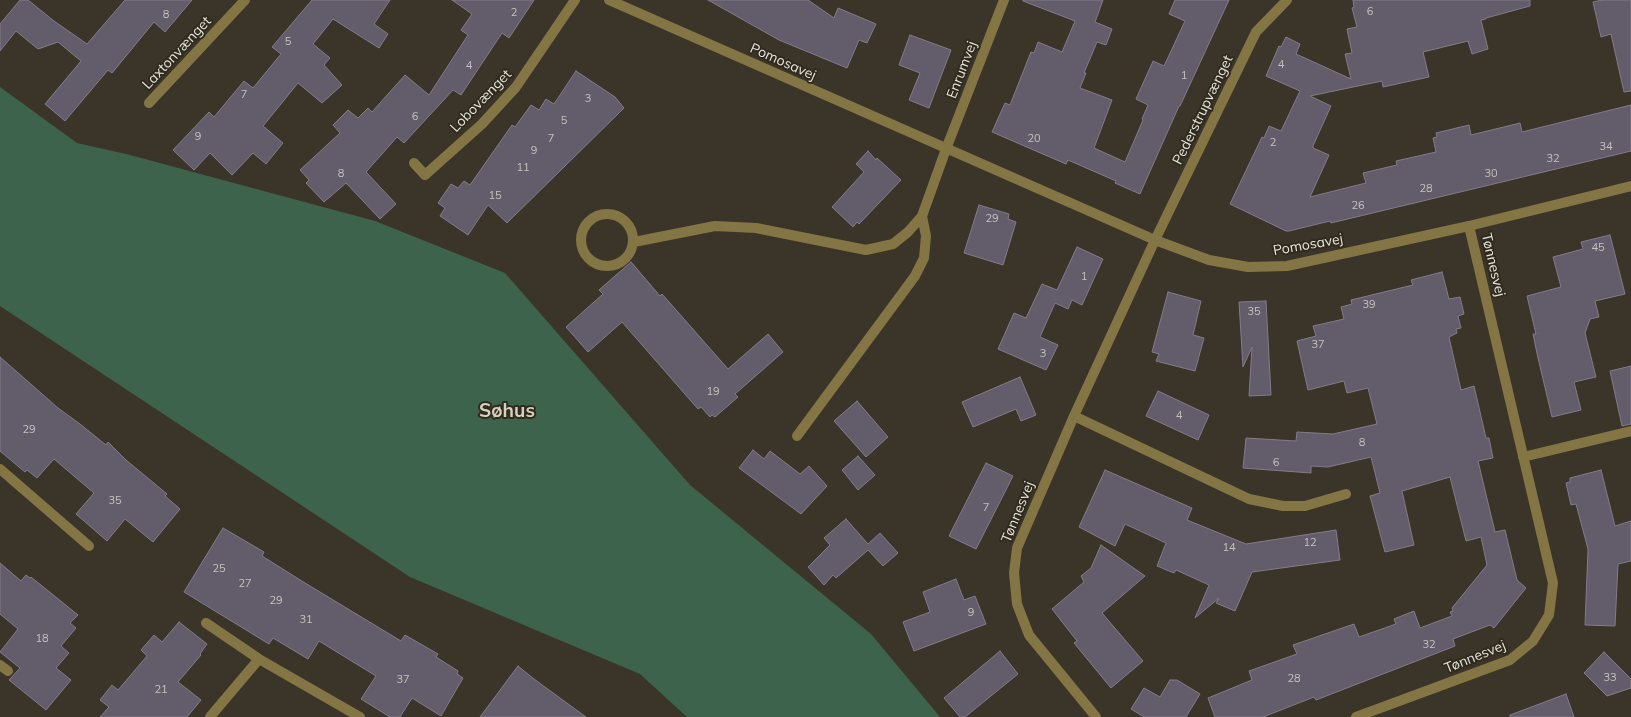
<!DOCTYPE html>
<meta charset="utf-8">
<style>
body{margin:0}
canvas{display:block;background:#3a3528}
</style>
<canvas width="1631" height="717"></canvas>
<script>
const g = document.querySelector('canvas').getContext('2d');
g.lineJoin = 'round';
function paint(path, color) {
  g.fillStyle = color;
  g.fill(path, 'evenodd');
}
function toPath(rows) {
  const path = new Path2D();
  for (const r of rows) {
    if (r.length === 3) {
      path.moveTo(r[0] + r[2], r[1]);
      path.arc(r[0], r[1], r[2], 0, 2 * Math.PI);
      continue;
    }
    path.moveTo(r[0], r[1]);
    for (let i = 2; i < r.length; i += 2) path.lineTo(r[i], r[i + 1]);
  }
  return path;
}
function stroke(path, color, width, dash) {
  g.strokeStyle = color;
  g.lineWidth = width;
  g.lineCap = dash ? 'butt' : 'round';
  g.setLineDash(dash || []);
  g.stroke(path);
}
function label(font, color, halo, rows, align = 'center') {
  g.font = font + ' Mulish,sans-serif';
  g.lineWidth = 4;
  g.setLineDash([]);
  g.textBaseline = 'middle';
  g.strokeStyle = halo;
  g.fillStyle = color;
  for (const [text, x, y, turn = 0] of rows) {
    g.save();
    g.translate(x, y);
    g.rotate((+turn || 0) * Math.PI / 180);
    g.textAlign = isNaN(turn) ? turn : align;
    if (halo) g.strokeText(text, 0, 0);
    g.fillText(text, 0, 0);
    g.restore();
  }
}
paint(toPath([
 [0,87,77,143,130,155,375,221,505,273,690,485,871,634,940,717,687,717,640,674,410,577,0,306]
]), '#3d634c');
const building = toPath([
 [20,0,28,0,54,21,87,44,125,0,192,0,165,32,154,22,112,73,108,70,65,121,45,104,81,61,58,42,38,49,16,31,0,51,0,24,20,0],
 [312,0,390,0,374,24,388,34,379,48,333,19,313,44,330,58,324,65,342,85,322,103,298,83,263,126,283,143,266,164,253,153,232,175,210,153,194,170,173,150,209,112,214,117,244,81,253,88,281,54,272,47,312,0],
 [452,0,534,0,509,38,502,33,461,95,453,90,404,143,397,137,366,172,396,204,380,219,346,183,324,202,306,183,309,180,300,170,340,133,333,125,348,110,358,118,368,108,372,112,405,75,429,95,468,35,461,30,472,14,452,0],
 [708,0,808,0,834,18,838,8,876,24,867,43,859,40,847,68,779,40,708,0],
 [1023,0,1103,0,1095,22,1112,29,1106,45,1097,42,1084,73,1086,73,1080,88,1112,100,1094,148,1125,162,1143,120,1142,119,1148,105,1136,99,1153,61,1164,66,1185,21,1169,14,1175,0,1229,0,1180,106,1179,106,1140,194,1115,183,1116,181,1068,160,1066,164,992,132,1005,103,1010,105,1031,52,1034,53,1038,42,1062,52,1075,21,1023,1,1023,0],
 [1353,0,1530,0,1530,6,1486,18,1486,19,1481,20,1488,49,1472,54,1468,41,1423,52,1429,77,1383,87,1382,81,1310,96,1331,106,1313,146,1313,148,1329,155,1310,197,1366,183,1363,173,1397,165,1396,161,1436,152,1433,138,1437,137,1436,133,1469,125,1471,135,1520,123,1522,132,1631,105,1631,151,1331,223,1330,221,1289,231,1286,231,1230,204,1262,137,1264,138,1269,126,1281,131,1300,91,1266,76,1279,46,1281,47,1286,37,1300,44,1296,54,1351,79,1345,54,1352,53,1347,29,1357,27,1352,8,1354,7,1353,0],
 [1602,0,1631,0,1631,91,1624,92,1611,34,1601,37,1593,2,1602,0],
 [910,35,951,50,929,108,909,100,920,73,899,65,910,35],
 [576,71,615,97,624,108,507,223,488,205,468,235,440,216,445,208,438,203,451,184,458,188,464,181,470,185,512,125,515,127,531,105,539,110,546,99,554,104,576,71],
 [868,151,876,160,877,158,901,180,859,224,857,222,853,227,832,207,864,172,856,164,868,151],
 [979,205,1009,214,1008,219,1016,222,1003,265,964,253,979,205],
 [1610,235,1625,294,1595,301,1599,317,1590,319,1585,333,1596,377,1574,382,1581,410,1552,417,1538,358,1533,334,1536,334,1527,296,1561,287,1553,257,1583,249,1581,242,1610,235],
 [1077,247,1103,259,1082,305,1072,300,1068,309,1055,303,1040,337,1058,345,1046,370,998,349,1014,313,1026,318,1042,284,1057,290,1077,247],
 [631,262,660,296,662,294,728,369,768,334,783,352,735,394,738,397,715,417,712,415,710,417,701,407,698,409,622,322,588,352,566,327,603,294,599,290,631,262],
 [1442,272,1449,299,1460,297,1464,314,1458,316,1461,328,1456,329,1457,333,1449,337,1461,390,1474,386,1486,438,1489,438,1493,458,1478,461,1495,532,1505,530,1517,580,1526,588,1494,628,1490,625,1453,639,1455,646,1316,700,1314,697,1263,717,1215,717,1208,698,1252,680,1249,671,1297,654,1293,645,1354,624,1359,637,1396,624,1394,619,1414,611,1420,628,1452,616,1450,612,1453,611,1452,608,1487,565,1481,537,1466,541,1450,477,1402,491,1414,545,1385,552,1370,496,1380,493,1371,457,1328,467,1311,466,1311,473,1243,468,1246,438,1296,441,1297,432,1333,434,1377,424,1368,388,1347,393,1344,381,1308,390,1297,341,1316,336,1313,326,1344,319,1341,307,1352,304,1351,300,1413,285,1411,280,1442,272],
 [1168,292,1201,301,1193,335,1204,338,1195,371,1156,361,1159,354,1152,352,1168,292],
 [1266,301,1271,395,1249,396,1252,347,1243,367,1239,302,1266,301],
 [0,357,58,408,80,424,106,445,108,442,126,460,167,494,165,496,180,509,153,542,125,519,107,541,76,514,94,493,54,459,37,478,27,470,25,472,0,451,0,357],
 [1631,366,1631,424,1622,426,1610,371,1631,366],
 [1020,377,1036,415,1021,421,1016,409,973,427,962,402,1020,377],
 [1158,391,1209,415,1198,440,1146,416,1158,391],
 [857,401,888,437,866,457,834,421,857,401],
 [753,450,764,459,770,451,800,474,809,466,827,486,801,514,739,468,753,450],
 [858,456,875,475,858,490,842,470,858,456],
 [986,463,1013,476,976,549,949,536,986,463],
 [1105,470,1192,508,1187,520,1246,544,1336,530,1340,560,1252,572,1235,611,1216,603,1219,598,1195,618,1209,585,1176,570,1174,573,1157,566,1166,543,1125,524,1115,546,1079,527,1105,470],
 [1601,470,1615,526,1631,521,1631,561,1618,564,1615,626,1585,625,1588,549,1576,504,1571,505,1566,483,1570,482,1570,478,1601,470],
 [846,519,868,544,880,533,898,553,883,566,868,550,836,578,833,575,824,585,808,567,830,545,824,538,846,519],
 [223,528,264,552,262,556,305,583,401,641,405,635,438,654,436,657,458,671,457,674,463,678,441,716,412,698,400,717,390,717,361,699,376,676,319,641,308,659,273,638,269,644,184,592,223,528],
 [1101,545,1145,576,1102,613,1143,661,1111,688,1074,643,1077,641,1052,609,1084,582,1081,576,1091,568,1101,545],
 [0,563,21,581,26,575,30,578,31,577,78,615,70,623,76,628,61,646,69,653,56,668,71,680,46,710,9,680,20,668,0,652,18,629,0,614,0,563],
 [956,579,964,600,975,596,986,624,914,651,903,622,930,612,923,592,956,579],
 [179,622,207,644,200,654,201,655,178,682,201,700,187,717,100,717,109,707,100,700,112,685,118,690,147,656,141,650,154,635,162,642,179,622],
 [1000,651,1018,674,965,717,960,717,944,698,1000,651],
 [1604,652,1631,679,1631,688,1607,696,1584,673,1604,652],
 [518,666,534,679,586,717,480,717,518,666],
 [1170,680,1177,680,1200,694,1186,717,1144,717,1131,709,1144,688,1160,697,1170,680],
 [1566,694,1574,717,1510,717,1510,715,1566,694]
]);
paint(building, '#635c6a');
stroke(building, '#837b8a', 1);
stroke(toPath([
 [609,0,1155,240,1209,260,1248,267,1287,266,1469,226,1631,186],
 [149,103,245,0],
 [414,163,425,175,482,124,516,87,575,0],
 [607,240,26],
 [634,242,715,226,756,228,866,250,893,244,908,232,922,216,946,149,1004,0],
 [1074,416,1249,499,1283,506,1305,506,1346,494],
 [797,436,915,276,924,258,926,236,922,216],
 [1523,457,1631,431],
 [0,469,89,546],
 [206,623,259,659,360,717],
 [0,665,8,671],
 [210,717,259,659],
 [1096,717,1029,635,1017,604,1014,573,1017,548,1074,416,1155,240,1256,32,1287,0],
 [1356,717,1510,660,1533,641,1549,615,1553,583,1469,226]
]), '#847545', 10);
label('11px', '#c6c2bf', null, [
 ["6",1370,12],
 ["2",514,13],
 ["8",166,15],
 ["5",288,42],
 ["4",1281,65],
 ["4",469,66],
 ["1",1184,76],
 ["7",244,95],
 ["3",588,99],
 ["6",415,117],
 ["5",564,121],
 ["9",198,137],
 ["7",551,139],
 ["20",1034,139],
 ["2",1273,143],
 ["34",1606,147],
 ["9",534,151],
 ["32",1553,159],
 ["11",523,168],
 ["8",341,174],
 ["30",1491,174],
 ["28",1426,189],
 ["15",495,196],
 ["26",1358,206],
 ["29",992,219],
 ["45",1598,248],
 ["1",1084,277],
 ["39",1369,305],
 ["35",1254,312],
 ["37",1318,345],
 ["3",1043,354],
 ["19",713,392],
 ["4",1179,416],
 ["29",29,430],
 ["8",1362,443],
 ["6",1276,463],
 ["35",115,501],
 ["7",986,508],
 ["12",1310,543],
 ["14",1229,548],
 ["25",219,569],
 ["27",245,584],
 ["29",276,601],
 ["9",971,613],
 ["31",306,620],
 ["18",42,639],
 ["32",1429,645],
 ["33",1610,678],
 ["28",1294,679],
 ["37",403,680],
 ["21",161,690]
]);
label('14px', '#e7e4db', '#302b1e', [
 ["Laxtonvænget",177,53,-47],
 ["Pomosavej",783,62,24],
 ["Enrumvej",962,70,-69],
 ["Lobovænget",481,101,-46],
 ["Pederstrupvænget",1203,110,-64],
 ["Pomosavej",1308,245,-10],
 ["Tønnesvej",1493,265,77],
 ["Tønnesvej",1018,512,-68],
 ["Tønnesvej",1475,657,-22]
]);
label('bold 19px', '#d6d0bf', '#302b1e', [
 ["Søhus",507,411]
]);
</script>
